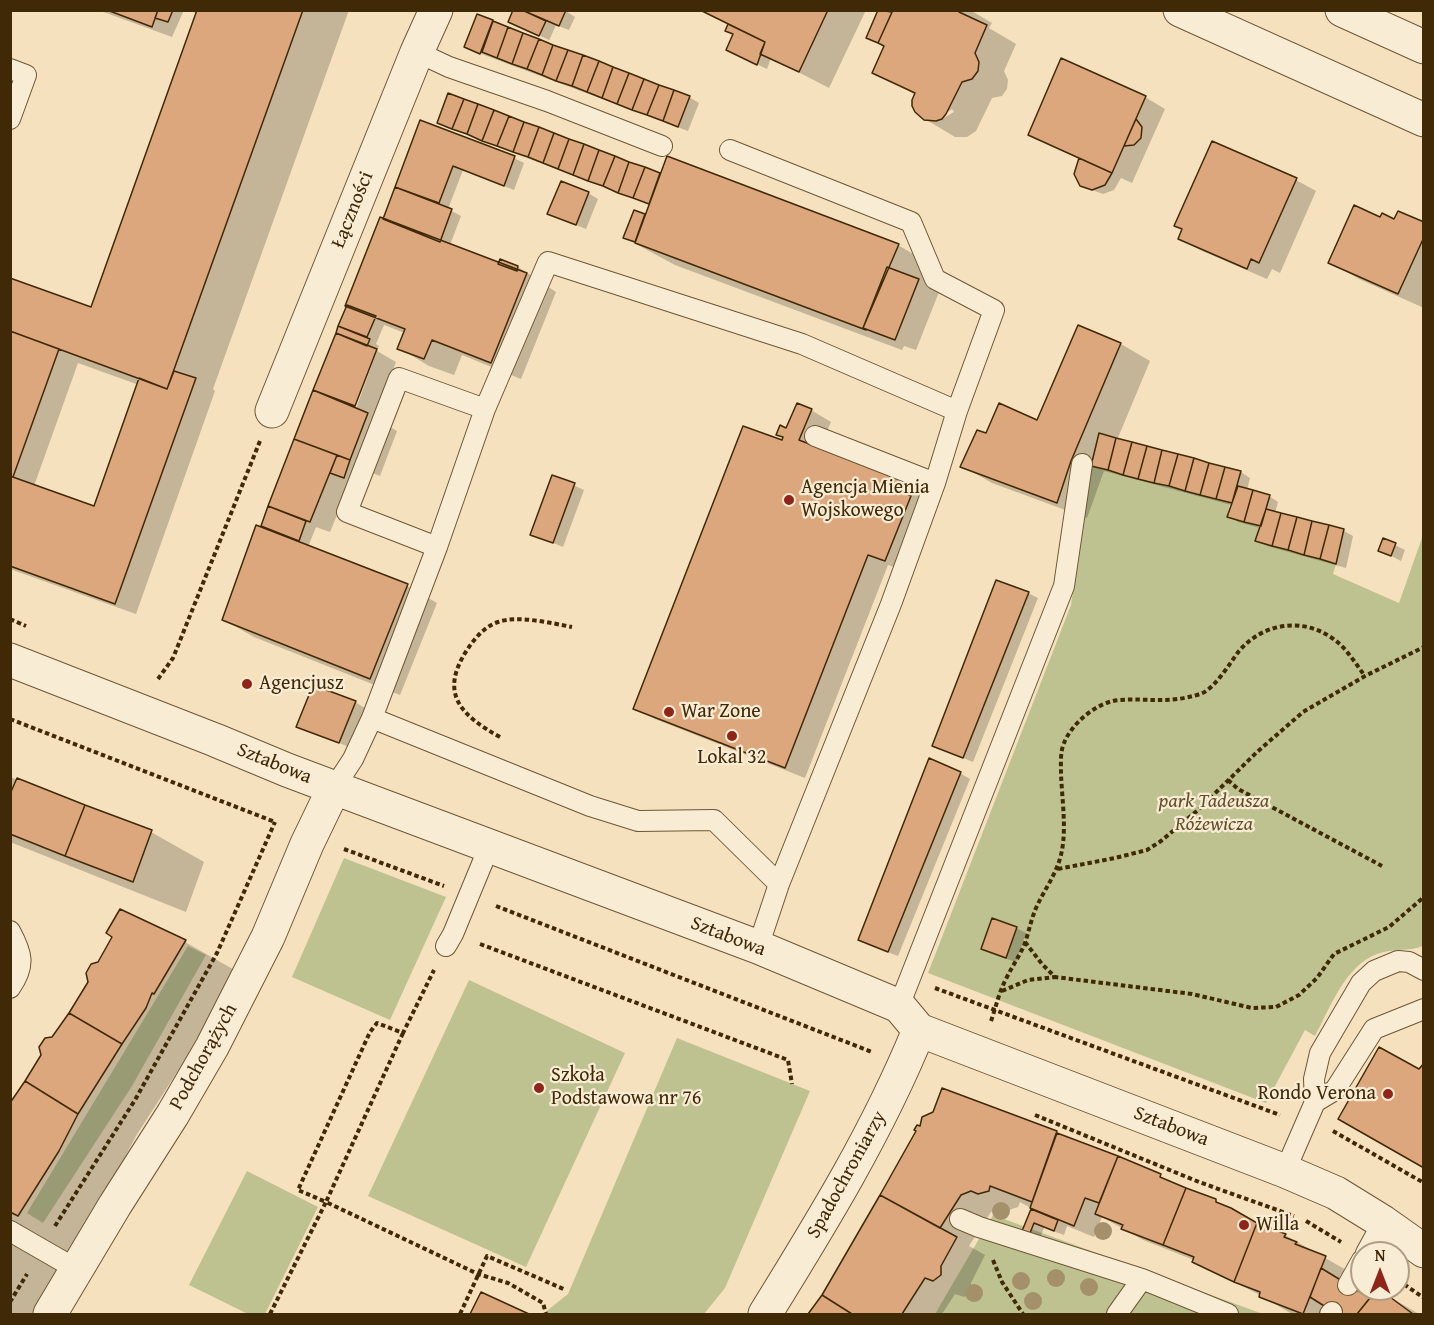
<!DOCTYPE html>
<html>
<head>
<meta charset="utf-8">
<style>
  body { margin:0 }
  #map { position:relative; width:1434px; height:1325px; overflow:hidden; background:#f6e1be; font-family:"Gentium Book Plus",serif }
  canvas { display:block }
  .frame { position:absolute; inset:0; border:12px solid #402906; pointer-events:none }
  .north { position:absolute; left:1350px; top:1241px; width:60px; height:60px; box-sizing:border-box; background:#f9ecd5; border:2px solid #af9e82; border-radius:50%; rotate:0deg; font-size:16px; font-weight:700; line-height:24px; text-align:center; color:#402906 }
  .north::after { content:''; display:block; margin:auto; width:21px; height:27px; background:#8f2418; clip-path:polygon(50% 0,100% 100%,50% 72%,0 100%) }
</style>
</head>
<body>
<div id="map">
<canvas width="1434" height="1325"></canvas>
<div class="frame"></div>
<div class="north">N</div>
</div>
<script>
const g = document.querySelector('canvas').getContext('2d');
g.lineJoin = 'round';
function fillPath(path, color) { g.fillStyle = color; g.fill(path, 'evenodd'); }
function strokePath(path, color, width, dash) { g.strokeStyle = color; g.lineWidth = width; g.lineCap = dash ? 'butt' : 'round'; g.setLineDash(dash || []); g.stroke(path); }
function label(font, color, halo, rows, align = 'center') {
  g.font = font + ' "Gentium Book Plus",serif'; g.lineWidth = 4.5; g.setLineDash([]); g.textBaseline = 'middle'; g.strokeStyle = halo; g.fillStyle = color; for (const [text, x, y, turn = 0] of rows) {
    g.save(); g.translate(x, y); g.rotate((+turn || 0) * Math.PI / 180); g.textAlign = isNaN(turn) ? turn : align; if (halo) g.strokeText(text, 0, 0); g.fillText(text, 0, 0); g.restore();
  }
}
const green = new Path2D(`
  M1091,466L1230,503L1227,517L1259,526L1256,542L1336,564L1333,574L1399,603L1423,535V946C1409,952 1392,948 1377,954C1345,966 1330,1008 1315,1036L1305,1030L1266,1103L928,973L1071,605Z
  M344,858L446,897L390,1020L292,977Z
  M188,946L206,955L132,1086L43,1223L27,1213Z
  M469,980L625,1053L526,1267L368,1196Z
  M677,1038L810,1091L725,1288L704,1314H543L568,1294Z
  M247,1171L318,1207L265,1314H248L189,1285Z
  M993,1215L1263,1314H935Z`);
const shadow = new Path2D(`
  M98,10H184L172,37Z
  M188,10H349L213,389L215,391L136,614L10,569V280L92,309L198,14ZM78,363L139,385L95,508L34,486Z
  M514,10H564L575,17L569,30L556,25L548,43L689,97L699,103L688,131L476,52L478,16L548,43L549,40L510,22Z
  M704,10H866L829,88L771,58L767,69L737,55L734,35L727,31L730,25Z
  M880,10L893,14L894,10H970L992,23L989,28L1016,44L1004,71L1008,80L1007,89L1002,96L992,98L976,131L967,137H955L925,119L916,95L874,72L885,46L868,37ZM952,109L954,112L942,119V116Z
  M1062,60L1145,97L1165,109L1132,183L1121,178L1114,190L1103,194L1092,190L1081,184L1080,159L1030,134Z
  M449,95L661,175L898,245L937,268L929,286L939,292L916,350L904,346L902,350L675,265L634,243L625,237L645,215L647,216L651,205L448,128L438,123Z
  M421,122L514,158L524,163L514,190L463,170L448,209L461,216L450,245L507,267L501,261L518,267L556,292L521,379L462,355L454,375L429,366L399,348L405,333L384,325L376,344L379,346L377,351H374L351,413L354,414L377,351L396,362L375,418L397,431L380,476L359,468L351,481L330,532L316,527L308,547L407,586L437,603L400,695L254,637L224,620L272,531L263,525L269,507L348,306L390,223L385,218Z
  M1296,180L1316,191L1280,273L1272,269L1267,279L1200,250L1180,239L1184,229Z
  M588,193L598,199L586,229L559,218Z
  M1380,218L1424,224V308L1359,279L1330,262Z
  M1078,327L1121,344L1150,361L1117,440L1241,472L1250,478L1247,490L1269,496L1278,502L1275,513L1344,531L1353,536L1346,568L1267,546L1257,541L1260,528L1238,522L1229,516L1231,505L1104,471L1087,518L992,483L962,466L986,435L1038,422Z
  M811,410L831,422L819,450L914,487L934,498L905,571L888,565L805,778L655,719L635,708L783,442L784,438L778,434L787,430Z
  M553,476L584,490L563,547L532,534Z
  M1395,545L1405,550L1401,561L1380,550Z
  M1028,593L1038,598L973,762L944,750Z
  M355,702L365,708L349,747L298,726Z
  M960,773L970,779L898,956L869,945L860,939Z
  M10,777L151,832L204,862L186,912L10,842Z
  M1016,928L1026,933L1016,962L992,954L983,949Z
  M185,942L238,972L207,1023L206,1022L199,1038L136,1136L112,1182L80,1231L32,1314H10V1106L53,1038Z
  M1025,1122L1057,1133L1147,1170L1178,1186L1216,1201L1258,1225L1285,1235L1362,1279L1359,1292L1371,1299L1378,1290L1419,1314H1292L1256,1293L1214,1272L1194,1260L1143,1240L1102,1217L1094,1237L1067,1226L1064,1235L1044,1228L1040,1238L1033,1235L1024,1230L1033,1209L1020,1202L1018,1207L1009,1210L1002,1207L991,1212L969,1246L985,1255L971,1283V1292L964,1297L955,1294L942,1314H810L823,1296L918,1130Z
  M481,1294L526,1314H471Z`);
const building = new Path2D(`
  M107,10H158L152,27Z
  M158,10H173L168,22L155,18Z
  M197,10H303L167,389L10,331V278L91,307Z
  M513,10H522L546,21L539,36L508,22Z
  M522,10H566L559,26Z
  M828,10L799,72L760,54L765,42L702,11Z
  M878,10L892,12L878,43L866,38Z
  M893,10H960L959,12L987,25L975,53L979,62L978,71L972,79L962,82L946,114L942,119L936,121L924,120L915,112L912,106V100L915,93L872,73L884,46L878,43Z
  M477,14L493,20L480,54L464,47Z
  M493,21L508,27L497,58L482,52Z
  M728,24L765,42L757,65L726,50L733,34L725,31Z
  M508,27L523,33L512,64L497,58Z
  M523,33L539,39L527,69L512,64Z
  M539,39L553,45L542,75L527,69Z
  M553,45L568,50L556,81L542,75Z
  M568,50L583,55L572,86L556,81Z
  M583,55L599,61L587,92L572,86Z
  M1061,58L1146,96L1112,173L1028,135Z
  M599,61L613,67L602,98L587,92Z
  M613,67L629,73L617,104L602,98Z
  M629,73L644,79L632,110L617,104Z
  M644,79L659,85L647,115L632,110Z
  M659,85L674,90L663,121L647,115Z
  M674,90L690,96L678,127L663,121Z
  M448,93L464,99L452,129L437,123Z
  M464,99L478,104L467,134L452,129Z
  M478,104L494,110L482,141L467,134Z
  M494,110L509,116L497,146L482,141Z
  M509,116L524,122L513,152L497,146Z
  M1136,119L1142,127L1141,138L1134,145L1124,146Z
  M420,120L515,156L504,186L453,166L439,203L395,187Z
  M524,122L539,127L528,157L513,152Z
  M539,127L554,133L543,163L528,157Z
  M554,133L569,139L558,169L543,163Z
  M569,139L584,144L573,175L558,169Z
  M1212,141L1297,178L1259,263L1251,259L1247,269L1178,239L1182,229L1174,226Z
  M584,144L599,150L588,181L573,175Z
  M599,150L615,156L603,186L588,181Z
  M615,156L629,162L618,193L603,186Z
  M667,156L899,244L863,328L866,330L635,243Z
  M1079,158L1112,173L1105,185L1092,190L1080,186L1074,174Z
  M629,162L645,167L633,198L618,193Z
  M645,167L660,173L649,204L633,198Z
  M561,181L589,192L576,225L547,214Z
  M395,187L452,209L440,242L383,219Z
  M1354,205L1380,217L1382,213L1394,219L1398,211L1424,222V237L1398,294L1328,263Z
  M634,210L645,214L635,242L623,238Z
  M380,217L527,273L491,363L432,340L424,359L397,349L405,329L345,306Z
  M500,259L518,266L517,271L498,264Z
  M887,267L919,279L895,340L863,328Z
  M347,305L376,316L367,337L338,326Z
  M1078,325L1121,343L1071,461L1057,503L960,467L977,430L986,433L999,403L1037,420Z
  M338,326L370,339L367,346L336,333Z
  M10,331L59,349L13,477L10,476Z
  M336,333L377,349L355,406L313,390Z
  M174,371L196,378L115,604L10,566V476L94,506L139,378L167,389Z
  M313,390L368,413L350,460L294,439Z
  M797,403L812,409L799,440L914,485L913,490L909,488L907,494L911,496L885,561L868,555L785,768L633,709L743,426L782,440L783,437L776,435L780,425L786,428Z
  M1099,433L1116,438L1108,470L1091,466Z
  M1116,438L1132,442L1123,475L1108,470Z
  M294,439L337,455L310,522L268,506Z
  M1132,442L1147,446L1138,479L1123,475Z
  M1147,446L1162,450L1154,483L1138,479Z
  M1162,450L1178,454L1169,486L1154,483Z
  M1178,454L1194,458L1185,491L1169,486Z
  M337,455L350,460L344,478L330,473Z
  M1194,458L1209,463L1200,495L1185,491Z
  M1209,463L1225,467L1216,499L1200,495Z
  M1225,467L1241,471L1232,503L1216,499Z
  M552,475L575,483L553,543L530,535Z
  M1238,486L1253,490L1244,522L1227,517Z
  M1253,490L1270,495L1261,526L1244,522Z
  M268,506L306,521L299,541L261,526Z
  M1266,509L1281,513L1272,546L1255,541Z
  M1281,513L1297,517L1288,550L1272,546Z
  M1297,517L1312,521L1304,555L1288,550Z
  M1312,521L1329,525L1320,559L1304,555Z
  M256,525L408,584L370,679L222,620Z
  M1329,525L1344,529L1336,564L1320,559Z
  M1383,538L1396,543L1391,556L1378,551Z
  M996,580L1029,592L963,758L932,746Z
  M313,685L356,701L339,743L296,727Z
  M929,758L961,772L888,952L858,940Z
  M17,778L85,805L65,856L10,834V794Z
  M85,805L152,830L133,882L65,856Z
  M120,909L186,940L154,994L152,993L146,1008L122,1044L69,1013L88,982L86,973L91,964L98,962L112,937L106,933Z
  M992,918L1017,927L1006,958L981,949Z
  M69,1013L122,1044L78,1114L25,1081L41,1055L39,1047L45,1038L52,1037Z
  M1379,1047L1419,1069L1424,1063V1168L1338,1119Z
  M25,1081L78,1114L59,1151L18,1216L10,1212V1103Z
  M942,1088L1057,1131L1032,1202L990,1186L989,1191L978,1194L971,1191L961,1195L940,1228L880,1195L916,1131L914,1130L917,1125L920,1126L922,1117L933,1112Z
  M1057,1133L1118,1156L1099,1203L1085,1198L1074,1226L1030,1208Z
  M1118,1156L1161,1174L1160,1177L1186,1188L1163,1245L1121,1229L1123,1225L1095,1214Z
  M1186,1188L1216,1199V1202L1231,1208L1257,1223L1234,1282L1192,1262L1194,1257L1163,1245Z
  M880,1195L957,1237L941,1266V1275L933,1281L925,1278L902,1314H852L822,1295Z
  M1031,1209L1058,1220L1054,1231L1034,1223L1030,1233L1022,1231Z
  M1257,1223L1286,1234L1284,1237L1297,1242L1295,1244L1326,1256L1303,1314L1259,1297L1260,1292L1234,1282Z
  M1321,1268L1370,1298L1357,1314H1337L1310,1297Z
  M1377,1289H1379L1413,1314H1357Z
  M481,1292L529,1314H470Z
  M822,1295L833,1302L852,1314H808Z`);
const path = new Path2D(`
  M10,619L26,626
  M158,679L173,658L260,441
  M10,719L275,822
  M500,737C460,715 439,693 467,650C475,638 484,627 498,622C517,615 551,623 572,627
  M1228,780L1238,789L1382,866
  M344,849L444,886
  M1058,869L1115,858L1147,850L1161,841L1198,810L1257,752L1303,712L1365,676L1424,647
  M496,906L872,1052
  M1025,942L1042,964L1055,977L1192,994L1252,1008L1276,1007L1299,995L1317,978L1334,954L1389,927L1424,897
  M480,944L788,1060L792,1084
  M935,988L1280,1115
  M1002,991L1028,980L1055,977
  M991,1021C996,1007 999,992 1006,979C1012,966 1020,956 1025,943C1029,931 1031,920 1036,908C1044,890 1056,875 1061,855C1067,830 1062,800 1061,774C1061,764 1060,752 1064,743C1072,723 1097,702 1119,700C1149,698 1169,704 1200,694C1214,690 1230,663 1239,651C1263,623 1302,617 1332,638C1346,647 1355,663 1365,676
  M403,1033L326,1202L478,1274L508,1283L543,1303L546,1314
  M1035,1115L1199,1182L1294,1216
  M1333,1131L1424,1183
  M1306,1221L1341,1242
  M55,1226L135,1100L217,953L275,822
  M993,1260L1002,1282L1023,1314
  M1398,1280L1424,1298
  M10,1302L27,1274
  M270,1314L326,1202L298,1190L370,1032L377,1023L403,1033L434,970
  M460,1314L487,1256L566,1290`);
const service = new Path2D(`
  M417,52L449,67L547,101L662,146
  M10,69L26,75L10,119
  M730,150L911,222L935,279L994,310L957,411L935,483L891,604L779,884L758,947
  M815,436L935,483
  M437,547L347,512L399,378L485,409
  M372,718L590,806L638,821L714,820L779,884
  M334,788L353,759L372,718L437,547L485,409L548,262L802,344L957,411
  M10,931C22,953 26,965 10,988
  M446,946L453,934L489,847
  M899,1006L1064,586L1082,464
  M1315,1102L1314,1079L1320,1053L1361,983L1374,971L1398,961L1409,962L1424,970
  M1285,1171L1315,1102L1335,1090L1374,1029L1424,1009
  M960,1219L979,1227L1142,1279
  M10,1231L76,1269
  M1366,1253L1383,1222
  M1348,1285L1362,1260
  M1117,1314L1142,1279L1228,1314
  M1330,1314L1332,1312`);
const minor = new Path2D(`
  M1180,10L1424,120
  M272,411L417,52L436,10
  M10,660L215,740L287,770L758,947L899,1006L919,1030L1285,1171L1336,1193L1383,1222L1424,1251
  M50,1314L115,1205L173,1114L212,1047L268,937L307,844L334,788
  M765,1314C822,1222 878,1131 919,1030`);
const tertiary = new Path2D(`
  M1342,10L1424,47`);
const trees = [
  [1001,1211],
  [1103,1231],
  [1056,1278],
  [1021,1281],
  [1089,1287],
  [974,1293],
  [1033,1301]
];
const markers = [
  [789,500,6,"#8f2418"],
  [247,684,6,"#8f2418"],
  [669,712,6,"#8f2418"],
  [732,736,6,"#8f2418"],
  [539,1088,6,"#8f2418"],
  [1388,1094,6,"#8f2418"],
  [1244,1225,6,"#8f2418"]
];
const streetNames = [
  ["Łączności",353,210,-68],
  ["Sztabowa",274,764,22],
  ["Sztabowa",728,937,21],
  ["Podchorążych",204,1057,-61],
  ["Sztabowa",1171,1127,21],
  ["Spadochroniarzy",847,1175,-61]
];
const poiNames = [
  ["Agencja Mienia",801,488],
  ["Wojskowego",801,511],
  ["Agencjusz",259,684],
  ["War Zone",681,712],
  ["Lokal 32",732,758,"center"],
  ["Szkoła",551,1076],
  ["Podstawowa nr 76",551,1099],
  ["Rondo Verona",1376,1094,"right"],
  ["Willa",1256,1225]
];
const parkNames = [
  ["park Tadeusza",1214,802],
  ["Różewicza",1214,825]
];
fillPath(green, '#bec290');
fillPath(shadow, '#0003');
fillPath(building, '#dda77d');
strokePath(building, '#402906', 1.5);
strokePath(service, '#6e5734', 22);
strokePath(minor, '#6e5734', 35);
strokePath(tertiary, '#6e5734', 35);
strokePath(path, '#402906', 4, [4.5, 3]);
strokePath(service, '#f9ecd5', 20);
strokePath(minor, '#f9ecd5', 33);
strokePath(tertiary, '#f9ecd5', 33);
g.fillStyle = '#a4916c';
for (const [x, y] of trees) { g.beginPath(); g.arc(x, y, 9, 0, 2 * Math.PI); g.fill(); }
for (const [x, y, r, color] of markers) { const dot = new Path2D(); dot.arc(x, y, r, 0, 2 * Math.PI); g.fillStyle = color; g.fill(dot); strokePath(dot, '#f9ecd5', 2); }
label('20px', '#402906', '#f9ecd5', streetNames);
label('20px', '#402906', '#f9ecd5', poiNames, 'left');
label('italic 20px', '#604f28', '#f9ecd5', parkNames);
</script>
</body>
</html>
